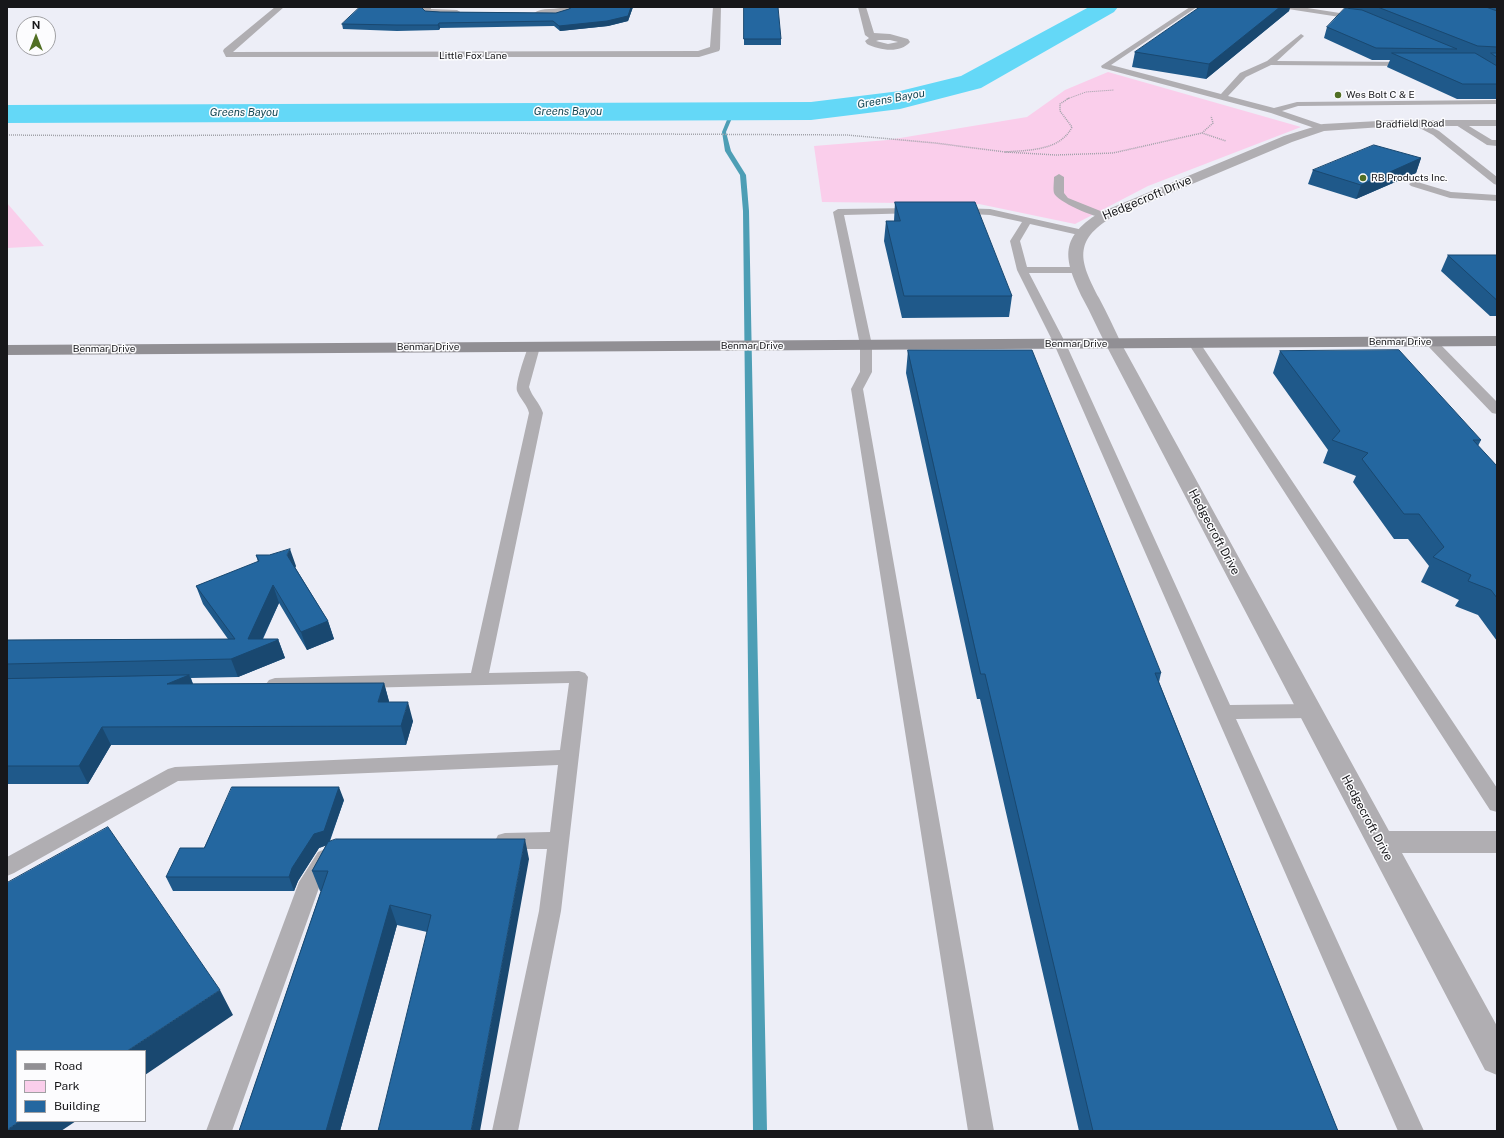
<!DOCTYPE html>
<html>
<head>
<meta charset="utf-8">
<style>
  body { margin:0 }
  #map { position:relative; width:1504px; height:1138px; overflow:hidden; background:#edeef7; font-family:"Public Sans",sans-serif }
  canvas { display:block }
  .frame { position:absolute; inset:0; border:8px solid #17171a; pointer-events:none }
  .legend { position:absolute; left:16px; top:1050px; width:130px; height:72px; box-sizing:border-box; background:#fcfcfe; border:1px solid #a0a0a3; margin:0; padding:5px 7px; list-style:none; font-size:12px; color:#17171a }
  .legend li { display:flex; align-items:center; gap:8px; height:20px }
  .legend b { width:20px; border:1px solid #a0a0a3 }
  .north { position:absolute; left:16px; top:16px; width:40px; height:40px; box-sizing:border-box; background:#fcfcfe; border:1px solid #a0a0a3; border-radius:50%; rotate:0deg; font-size:11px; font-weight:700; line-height:16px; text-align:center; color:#17171a }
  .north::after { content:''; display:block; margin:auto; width:14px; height:18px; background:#516f24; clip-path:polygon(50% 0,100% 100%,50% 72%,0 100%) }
</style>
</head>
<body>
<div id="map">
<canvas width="1504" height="1138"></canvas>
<div class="frame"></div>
<ul class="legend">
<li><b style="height:5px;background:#918f94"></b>Road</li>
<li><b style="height:11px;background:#faceeb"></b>Park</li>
<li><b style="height:11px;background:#2467a0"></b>Building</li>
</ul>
<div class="north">N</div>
</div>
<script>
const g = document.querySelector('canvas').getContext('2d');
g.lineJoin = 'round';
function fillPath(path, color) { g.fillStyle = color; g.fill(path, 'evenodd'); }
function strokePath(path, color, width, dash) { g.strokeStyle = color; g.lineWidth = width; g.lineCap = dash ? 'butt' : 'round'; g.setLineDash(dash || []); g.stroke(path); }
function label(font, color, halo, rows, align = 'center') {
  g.font = font + ' "Public Sans",sans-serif'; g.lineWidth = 3; g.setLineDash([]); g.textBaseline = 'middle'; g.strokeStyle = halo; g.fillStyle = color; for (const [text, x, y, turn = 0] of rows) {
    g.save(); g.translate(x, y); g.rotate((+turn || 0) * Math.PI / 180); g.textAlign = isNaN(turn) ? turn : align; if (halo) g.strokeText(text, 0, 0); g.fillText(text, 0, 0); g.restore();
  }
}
const green = new Path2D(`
  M1108,72L1301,127L1148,186L1075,224L979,204L822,202L814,146L888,140L1027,117L1065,90Z
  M7,203L44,246L7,248Z`);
const stream = new Path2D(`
  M731,110L735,111L726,132L731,151L746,175L749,211L767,1131H753L743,211L740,175L725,151L722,132Z`);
const river = new Path2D(`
  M1089,7H1118L1114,12L981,88L900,109L811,120L7,123V105L811,102L900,91L961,76Z`);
const pathFar1 = new Path2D(`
  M1067,99L1086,92L1114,90`);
const path = new Path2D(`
  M1069,98L1060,104V111L1072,127C1060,151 1029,150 1005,152L1056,155L1113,153L1202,133L1226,141
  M1202,133L1213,123L1211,116
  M7,135L132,136L452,133L847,135L935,143L1005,152`);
const lane = new Path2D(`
  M1190,7H1197L1111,65L1221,94L1240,73L1267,61L1301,34L1304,36L1303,37L1277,61L1409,62L1413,64L1409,66L1271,65L1246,77L1228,96L1274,108L1297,102L1497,100V104L1298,106L1282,111L1326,126L1327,128L1323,131L1271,113L1102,68L1101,66Z
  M1285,7H1301L1359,16L1362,18L1359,20L1288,9Z
  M1417,120L1439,131L1497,177V185L1494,184L1433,135L1414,125L1413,123Z
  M1459,120L1492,140H1497V146L1487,145L1456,125L1455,123Z
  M1059,174L1064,177V193L1068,198L1108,214L1109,216L1108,218C1099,220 1057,202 1054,193C1053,189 1054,182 1054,177Z
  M1414,181L1451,192L1497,195V201L1450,198L1411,186L1409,184Z
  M915,208L919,209L920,211L919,213L844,215L872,345V372L863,389L994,1131H968L851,389L860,372V345L833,212L838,209Z
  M957,208L990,209L1083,230L1088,233L1083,236L1030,224L1020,241L1027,267H1078L1083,270L1078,273H1029L1066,344L1230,705L1310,704L1317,706L1319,711L1317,716L1310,718L1236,719L1424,1131H1398L1054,344L1017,270L1010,241L1022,222L990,215L953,213L952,211L953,209Z
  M1431,338L1435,339L1497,402V414L1492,413L1427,345L1425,342L1427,339Z
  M1194,339L1198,340L1200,343L1497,788V812L1490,810L1188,343L1190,340Z
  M534,343L538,344L540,347L529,387C532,397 540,403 543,413L489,673L579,671L585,673L588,677L561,911L518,1131H492L539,911L547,849H505L498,847L495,841L498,835L505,833L550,832L558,765L178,781L14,873L7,876V857L168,769L175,767L560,750L569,683L275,690L269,688L266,684L269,680L275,678L471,673L529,413C527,404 520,399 517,391C515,383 525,356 528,347L530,344Z
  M325,849L332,852L335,858L320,885L232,1131H206L299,882L318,852Z`);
const street = new Path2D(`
  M275,7H284L233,52L698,51L710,47L713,7H721L720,49L719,51L699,57H226L223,51L224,49Z
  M422,7H431V9L457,10L462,13C458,17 431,16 425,14C423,12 422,11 421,9Z
  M566,7H577C571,14 542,20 534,13C541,7 557,10 566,7Z
  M858,7H866L874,33L890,34L908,39L910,42C900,54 879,50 867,44L865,41L869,38L865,35ZM879,40H890L898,42L888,44L876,41Z
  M1397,120H1497V126H1397L1324,131L1292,142L1109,219C1071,243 1082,265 1099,298C1107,313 1114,328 1121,343L1389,831H1497V853H1402L1497,1026V1075L1485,1070L1105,343C1097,328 1091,313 1083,299C1065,261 1057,239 1099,213L1284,136L1323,124Z`);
const secondary = new Path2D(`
  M1497,336V346L7,355V345Z`);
const wall = new Path2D(`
  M432,7H561L556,8H432Z
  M572,7H633L628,21L608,26L560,31L554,26L440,28L439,30L397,31L343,29L342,24L425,11L440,12L556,13L569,9Z
  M744,7L781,39V45H744Z
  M1200,7H1290L1289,11L1206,79L1132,67L1135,52Z
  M1349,7H1497V99H1457L1387,67L1390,60H1372L1324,38L1327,27L1349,8Z
  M1421,158L1416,173L1356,199L1308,184L1313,170Z
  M895,202L1012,296L1009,317L902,318L884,241L886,221H894Z
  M1448,255H1497V316H1490L1441,271Z
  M908,350L1161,673L1159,682L1338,1131H1079L980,699H977L906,373Z
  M1280,351L1481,440L1478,446L1497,466V641L1478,615L1455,606L1459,600L1421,582L1429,566L1408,539H1394L1353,482L1356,476L1323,463L1328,450L1273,373Z
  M256,555L296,566L295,567L328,621L334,639L307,650L279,603L263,639H278L285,658L238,677L191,678L193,684L384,683L389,702L413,721L406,745H111L88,784H7V640L228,639L203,604L196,586L258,562Z
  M344,800L330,841L529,859L427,932L397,925L340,1131H239L321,891H320L312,871L326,845L319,848L298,881L294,891H173L166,877L204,848Z`);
const shadedWall = new Path2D(`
  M631,7H633L628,21L608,26L560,31L559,26Z
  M1280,7H1290L1289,11L1206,79L1209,64Z
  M439,23L440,28L439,30L438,25Z
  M1421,158L1416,173L1356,199L1361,185Z
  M290,549L296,566L293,572L287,555Z
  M273,585L279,603L258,648L278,639L285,658L238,677L231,659Z
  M328,621L334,639L307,650L301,632Z
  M189,675L197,693L167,684Z
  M384,683L389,701L383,721L378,702Z
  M408,702L413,721L406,745L401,726Z
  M102,727L111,745L88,784L79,766Z
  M339,787L344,800L328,845L319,848L298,881L294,891L289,877L292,868L314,834Z
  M525,839L529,859L480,1131H471Z
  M390,905L397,925L340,1131H326Z
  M220,990L233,1015L145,1075V1051H127Z
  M20,1121H76L61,1131H7V1130Z`);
const building = new Path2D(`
  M360,7H421L425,11L440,12L556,13L569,9L572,7H631L628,16L607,21L559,26L553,21L439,23L438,25H396L342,24Z
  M744,7H778L781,39H744Z
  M1200,7H1280L1209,64L1135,52Z
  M1378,7H1486L1497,11V47L1478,46Z
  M1345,8L1362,10L1457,49L1376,48L1327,27Z
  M1392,53H1475L1497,66V84H1463Z
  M1491,53H1497V57Z
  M1374,145L1421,158L1361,185L1313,170Z
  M895,202H975L1012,296H904L886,221H900Z
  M1448,255H1497V300Z
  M908,350H1032L1161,673H1155L1338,1131H1093L985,674H981Z
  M1399,350L1481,440H1473L1497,466V598L1491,590L1468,581L1471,575L1433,557L1444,547L1419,514H1404L1362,459L1368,453L1332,440L1340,431L1280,351Z
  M290,549L287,555L328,621L301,632L273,585L248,639H278V640L231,659L7,664V640L235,639L196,586L259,561L256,555H269Z
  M189,675L167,684L384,683L378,702H408L401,726L102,727L79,766H7V679Z
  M232,787H339L324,831L314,834L292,868L289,877H166L180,848H204Z
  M108,827L220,990L127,1051H17V1121H20L7,1130V883Z
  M336,839H525L471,1131H378L431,915L390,905L326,1131H239L328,871H312L328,842Z`);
const markers = [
  [1338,95,4,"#516f24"],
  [1363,178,4,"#516f24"]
];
const farStreetnames = [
  ["Little Fox Lane",473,56],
  ["Bradfield Road",1410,124,-1],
  ["Benmar Drive",1400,342],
  ["Benmar Drive",1076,344],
  ["Benmar Drive",752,346],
  ["Benmar Drive",428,347],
  ["Benmar Drive",104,349]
];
const farPoinames = [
  ["Wes Bolt C & E",1346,95],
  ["RB Products Inc.",1371,178]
];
const farWaternames = [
  ["Greens Bayou",891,99,-10],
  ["Greens Bayou",568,112],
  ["Greens Bayou",244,113]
];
const streetNames = [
  ["Hedgecroft Drive",1147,198,-23],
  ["Hedgecroft Drive",1214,532,62],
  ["Hedgecroft Drive",1367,818,62]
];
fillPath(green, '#faceeb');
fillPath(stream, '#4d9eb5');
fillPath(river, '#64d8f7');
strokePath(pathFar1, '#a1a2a9', 1, [1, 1]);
strokePath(path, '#a1a2a9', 1.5, [1, 1]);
fillPath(lane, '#b0aeb2');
fillPath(street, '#b0aeb2');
fillPath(secondary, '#918f94');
fillPath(wall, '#1f598a');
fillPath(shadedWall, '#194870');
fillPath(building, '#2467a0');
strokePath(building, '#194870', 1);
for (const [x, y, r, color] of markers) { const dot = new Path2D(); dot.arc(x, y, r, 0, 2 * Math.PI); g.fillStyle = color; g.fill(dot); strokePath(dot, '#fcfcfe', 1.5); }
label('10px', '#17171a', '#fcfcfe', farStreetnames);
label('10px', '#17171a', '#fcfcfe', farPoinames, 'left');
label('italic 11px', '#124653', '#fcfcfe', farWaternames);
label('12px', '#17171a', '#fcfcfe', streetNames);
</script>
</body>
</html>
